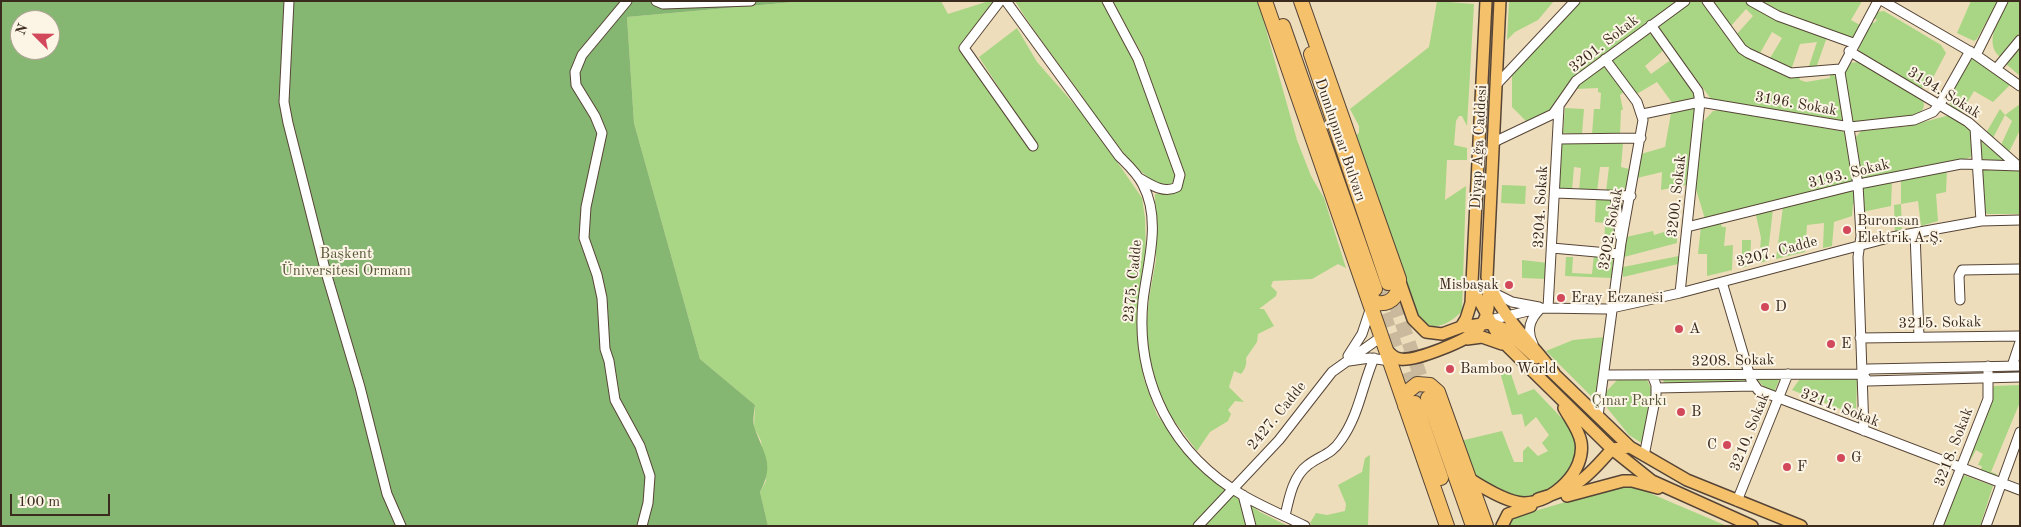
<!DOCTYPE html>
<html>
<head>
<meta charset="utf-8">
<style>
  body { margin:0 }
  #map { position:relative; width:2021px; height:527px; overflow:hidden; background:#edb; font-family:"Old Standard TT",serif }
  canvas { display:block }
  .frame { position:absolute; inset:0; border:2px solid #3b2a1e; pointer-events:none }
  .north { position:absolute; left:10px; top:10px; width:50px; height:50px; box-sizing:border-box; background:#fcf5e5; border:1px solid #afa495; border-radius:50%; rotate:293deg; font-size:14px; font-weight:700; line-height:20px; text-align:center; color:#3b2a1e }
  .north::after { content:''; display:block; margin:auto; width:18px; height:22px; background:#d1495b; clip-path:polygon(50% 0,100% 100%,50% 72%,0 100%) }
  .scale { position:absolute; left:10px; top:494px; width:100px; height:22px; box-sizing:border-box; border:2px solid #3b2a1e; border-top:0; padding-left:6px; font-size:15px; line-height:18px; white-space:nowrap; color:#3b2a1e; -webkit-text-stroke:4px #fcf5e5; paint-order:stroke }
</style>
</head>
<body>
<div id="map">
<canvas width="2021" height="527"></canvas>
<div class="frame"></div>
<div class="north">N</div>
<div class="scale">100 m</div>
</div>
<script>
const g = document.querySelector('canvas').getContext('2d');
g.lineJoin = 'round';
function fillPath(path, color) { g.fillStyle = color; g.fill(path, 'evenodd'); }
function strokePath(path, color, width, dash) { g.strokeStyle = color; g.lineWidth = width; g.lineCap = dash ? 'butt' : 'round'; g.setLineDash(dash || []); g.stroke(path); }
function label(font, color, halo, rows, align = 'center') {
  g.font = font + ' "Old Standard TT",serif'; g.lineWidth = 4; g.setLineDash([]); g.textBaseline = 'middle'; g.strokeStyle = halo; g.fillStyle = color; for (const [text, x, y, turn = 0] of rows) {
    g.save(); g.translate(x, y); g.rotate((+turn || 0) * Math.PI / 180); g.textAlign = isNaN(turn) ? turn : align; if (halo) g.strokeText(text, 0, 0); g.fillText(text, 0, 0); g.restore();
  }
}
const green = new Path2D(`
  M805,1H941L948,14L989,1H996V5L964,40L962,45L1027,131L979,57L1017,28L1037,62L1089,121L1142,198L1145,218L1146,261L1137,329L1144,379L1157,415L1200,468L1260,512L1288,526H768L760,492L766,481L761,441L754,427L755,405L700,359L634,123L627,17Z
  M1015,1H1102L1135,59L1175,175L1172,184C1145,196 1091,108 1077,89C1056,60 1034,32 1015,1Z
  M1111,1H1258L1297,140L1311,176L1324,198L1346,268L1338,264L1312,279L1273,281L1271,286L1277,292L1276,296L1259,309H1264L1274,326L1258,334L1257,342L1246,358C1247,365 1245,369 1241,374L1234,371L1229,387L1244,402L1235,401L1228,410L1231,414L1228,421L1210,432L1197,451L1166,410L1151,374L1146,330L1149,298L1156,260L1155,194L1174,193L1182,187L1183,177L1142,54Z
  M1437,1L1474,4L1467,126L1462,116H1459L1456,121L1454,145L1467,148V160H1447L1445,200L1466,186L1462,311C1450,324 1431,334 1419,317L1355,136L1359,133V126L1350,109L1429,47Z
  M1509,1H1554L1538,20L1515,32L1507,40Z
  M1579,1H1679L1590,64L1567,86L1551,109L1527,122L1512,107V75L1551,29Z
  M1691,1H1704C1732,34 1753,71 1799,77L1800,80L1806,82L1830,78V73L1837,77L1846,121L1711,99L1659,29V26Z
  M1711,1H1748L1827,37L1816,68L1808,69L1817,42L1800,44L1791,70L1769,60L1782,38L1772,32L1759,55L1747,48L1736,35L1753,16L1746,9L1730,27Z
  M1754,1H1862L1851,20L1860,25L1851,41L1786,18Z
  M1971,1H1998L1977,39L1974,41L1957,33Z
  M2009,1H2020V34L2000,57C1983,43 1999,17 2009,1Z
  M1884,11L1941,45L1946,53L1928,87L1917,88L1859,51V44L1870,22L1874,23L1877,20L1873,17L1877,12Z
  M1647,33L1652,35L1665,49L1645,66L1651,74L1672,59L1695,93L1696,98L1694,100L1673,104L1657,82L1635,95L1611,59Z
  M2020,48V76L2005,63Z
  M1970,57H1977L2010,85L1993,102L1974,91L1961,113L1951,106L1948,97Z
  M1860,62L1923,97C1923,101 1925,105 1923,109C1917,119 1865,123 1853,122L1844,73L1848,63Z
  M1602,65H1606L1626,90L1620,95L1623,110H1621L1620,135L1592,134L1594,109H1600L1601,93L1598,92V88L1575,89L1583,79Z
  M2020,104V130L2009,152L2001,145L2012,121L2005,115L1993,138L1986,133L2000,109L2005,115Z
  M1695,107L1686,185L1661,190L1662,172L1637,178L1641,154L1665,147L1671,113Z
  M1565,108L1584,109L1582,134L1563,133Z
  M1724,110L1846,132L1854,182L1705,219L1695,186L1702,123L1713,111Z
  M1946,116L1958,118L1972,130L1971,157L1954,163L1861,178L1855,138L1861,131L1909,126Z
  M1979,136L1984,140L1983,143L2006,161L1980,159Z
  M1563,143H1623L1621,167L1629,169L1627,185L1623,191L1606,192L1609,167H1600L1597,192L1579,191L1581,168L1574,167L1572,190L1558,189L1559,148Z
  M1982,168L2020,169V214H1987L1984,211Z
  M1947,169L1946,192L1936,194L1938,221L1921,226L1918,201L1901,204L1902,230L1895,231L1894,205L1901,204V178Z
  M1892,180L1891,206L1862,212V187Z
  M1502,185L1526,186L1525,204L1501,203Z
  M1851,191L1855,193L1857,204H1853L1852,216L1834,222L1832,246L1823,248L1824,223L1807,225L1805,252L1776,259L1783,207Z
  M1596,197L1611,198L1614,206L1613,249L1604,250L1605,223L1595,222Z
  M1773,209L1767,261L1759,263L1761,238L1756,215Z
  M1721,223L1722,227H1726L1724,246L1733,245L1732,270L1707,276V254H1698L1701,226Z
  M1677,228V243L1624,257L1626,237L1653,231L1654,235Z
  M1742,240H1751L1750,265L1742,268Z
  M1594,254L1613,257L1612,278L1565,276L1566,257H1573L1572,273L1592,274Z
  M1679,256L1678,264L1623,277V267Z
  M1522,260L1548,263L1547,279L1522,278Z
  M1605,337L1596,395L1591,396L1546,351L1573,340Z
  M1510,371L1518,395L1534,389L1575,432L1580,454L1559,486L1526,500L1496,490L1475,478L1460,441L1502,431L1514,462H1523V451L1528,446L1538,456L1548,451L1542,443L1549,435L1536,417L1525,427L1522,414L1512,415L1500,372Z
  M1781,376L1774,392L1764,387L1758,380L1759,377Z
  M1851,376L1857,380L1856,412L1853,414L1792,390L1799,380L1850,379Z
  M1646,378L1653,392L1643,444L1629,435L1604,404L1606,392L1618,379Z
  M1665,378L1746,379V381L1745,384L1665,385L1663,380Z
  M2020,385V402L1991,472L1997,474L1996,478L1980,472L1982,466L1978,465L1983,454L1976,450L1970,461L1966,460L1994,386Z
  M1370,455L1368,526H1312L1310,523L1316,513L1327,515L1345,511L1346,504L1338,485L1362,472L1365,458Z
  M1961,474L1993,486L1980,526H1943Z
  M1623,485L1640,489L1727,526H1506L1508,522L1518,516Z`);
const forest = new Path2D(`
  M1,1H805L627,17L634,123L700,359L755,405C754,413 752,422 755,429C764,455 775,464 760,492L768,526H1ZM20,20H50V50H20Z`);
const highwayTunnel = new Path2D(`
  M1388,283L1427,395
  M1377,294L1414,399`);
const minor = new Path2D(`
  M289,1L284,102L288,123L325,269L360,387L387,494L401,526
  M627,1L582,55L575,72L576,85L595,116L602,133L586,207L584,238L597,275L602,298L605,349L609,361L615,400L640,446L650,476L648,503L642,526
  M656,1L663,4L751,1
  M1000,1L964,48L1033,146
  M1006,1L1119,156C1128,165 1138,174 1143,185C1162,221 1147,265 1143,301C1135,382 1173,455 1244,496C1263,507 1285,516 1305,526
  M1107,1L1138,59L1180,175L1177,187C1164,194 1151,185 1139,178
  M1707,1L1742,49L1748,53L1791,73L1840,69
  M1751,1L1778,16L1853,43
  M1883,1L1976,55L2020,86
  M1651,25L1698,91L1700,102L1680,293
  M1849,51L1968,122L2018,166
  M1976,55L2003,1
  M1996,69L2020,40
  M1497,84L1575,1
  M1643,114L1700,102L1850,127L1914,120L1933,112L1940,104L1970,51
  M1975,128L1981,221
  M1558,139L1641,138
  M1494,142L1553,114L1576,81L1685,1
  M1556,193L1631,196
  M1615,195L1620,236
  M1687,227L1864,183L1961,164L2020,166
  M1915,233L1919,337
  M1552,248L1619,254
  M1722,282L1751,380L1758,390L2020,490
  M1494,293L1512,302L1539,307
  M1960,300L1959,276L1962,270L2020,269
  M1548,308L1559,107
  M1486,321L1541,308L1607,309L1680,293L1892,237L1981,221L2020,220
  M1860,338L2020,336
  M1533,344C1526,330 1530,319 1540,309
  M1348,356L1362,334L1371,307
  M1349,361L1370,358L1390,361
  M2012,366L2020,342
  M1862,374L1868,381L2020,377
  M1604,375L1862,374L1868,369L2020,366
  M1657,388L1754,386
  M1598,416L1621,243L1643,120L1637,102L1605,59
  M1864,431L1858,257L1861,236L1858,185L1840,72L1878,1
  M1644,456L1656,395V385L1652,375
  M1243,495L1251,526
  M1737,501L1788,374
  M1285,516C1289,498 1293,476 1308,465C1321,455 1331,455 1341,440C1359,415 1362,386 1374,358
  M1198,526L1279,440L1332,372L1381,337
  M1938,526L1988,399V366
  M1986,526L2020,432`);
const major = new Path2D(`
  M1500,1L1487,277C1497,313 1532,343 1554,373
  M1399,279L1413,319L1426,332L1442,334L1461,327L1490,323L1505,329L1536,358
  M1472,287L1500,339L1612,449L1652,481L1752,526
  M1461,327L1466,319L1471,303L1486,1
  M1467,339L1482,337L1502,344
  M1385,348C1389,353 1393,358 1400,359C1414,362 1469,340 1478,329C1490,316 1489,302 1488,286
  M1548,368L1630,447
  M1468,478C1482,487 1508,503 1524,503C1553,503 1586,471 1581,442C1579,430 1570,419 1564,408
  M1567,496L1623,481H1632L1658,488
  M1538,499C1577,488 1586,479 1612,449L1630,447L1687,480L1801,526
  M1502,526L1508,514L1531,506`);
const highway = new Path2D(`
  M1265,1L1447,526
  M1301,1L1399,279C1400,293 1393,305 1377,303L1367,295
  M1283,26L1375,289
  M1311,54L1388,283
  M1428,398L1473,526
  M1415,403L1441,478
  M1405,406L1407,392L1417,384L1430,385L1438,392L1486,526`);
const markers = [
  [1847,230,5,"#d1495b"],
  [1509,285,5,"#d1495b"],
  [1561,298,5,"#d1495b"],
  [1765,307,5,"#d1495b"],
  [1679,329,5,"#d1495b"],
  [1831,344,5,"#d1495b"],
  [1450,369,5,"#d1495b"],
  [1681,412,5,"#d1495b"],
  [1727,445,5,"#d1495b"],
  [1841,458,5,"#d1495b"],
  [1787,467,5,"#d1495b"]
];
const streetNames = [
  ["3201. Sokak",1604,44,-38],
  ["3194. Sokak",1944,93,32],
  ["3196. Sokak",1796,104,10],
  ["Dumlupınar Bulvarı",1340,140,71],
  ["Diyap Ağa Caddesi",1479,147,-87],
  ["3193. Sokak",1849,174,-14],
  ["3200. Sokak",1677,196,-84],
  ["3204. Sokak",1541,207,-87],
  ["3202. Sokak",1611,229,-80],
  ["3207. Cadde",1777,252,-15],
  ["2375. Cadde",1133,281,-84],
  ["3215. Sokak",1940,323,-1],
  ["3208. Sokak",1733,361,-1],
  ["3211. Sokak",1840,408,21],
  ["2427. Cadde",1277,416,-51],
  ["3210. Sokak",1750,432,-68],
  ["3218. Sokak",1954,447,-69]
];
const poiNames = [
  ["Buronsan",1857,221],
  ["Elektrik A.Ş.",1857,238],
  ["Misbaşak",1499,285,"right"],
  ["Eray Eczanesi",1571,298],
  ["D",1775,307],
  ["A",1689,329],
  ["E",1841,344],
  ["Bamboo World",1460,369],
  ["B",1691,412],
  ["C",1717,445,"right"],
  ["G",1851,458],
  ["F",1797,467]
];
const parkNames = [
  ["Başkent",346,254],
  ["Üniversitesi Ormanı",346,271],
  ["Çınar Parkı",1629,401]
];
fillPath(green, '#a8d684');
fillPath(forest, '#86b772');
strokePath(highwayTunnel, '#cab99c', 14, [14, 7]);
strokePath(minor, '#564536', 11);
strokePath(major, '#564536', 14);
strokePath(highway, '#564536', 16);
strokePath(minor, '#fff', 9);
strokePath(major, '#f6c16b', 11);
strokePath(highway, '#f6c16b', 14);
for (const [x, y, r, color] of markers) { const dot = new Path2D(); dot.arc(x, y, r, 0, 2 * Math.PI); g.fillStyle = color; g.fill(dot); strokePath(dot, '#fcf5e5', 2); }
label('15px', '#3b2a1e', '#fcf5e5', streetNames);
label('15px', '#3b2a1e', '#fcf5e5', poiNames, 'left');
label('15px', '#565538', '#fcf5e5', parkNames);
</script>
</body>
</html>
